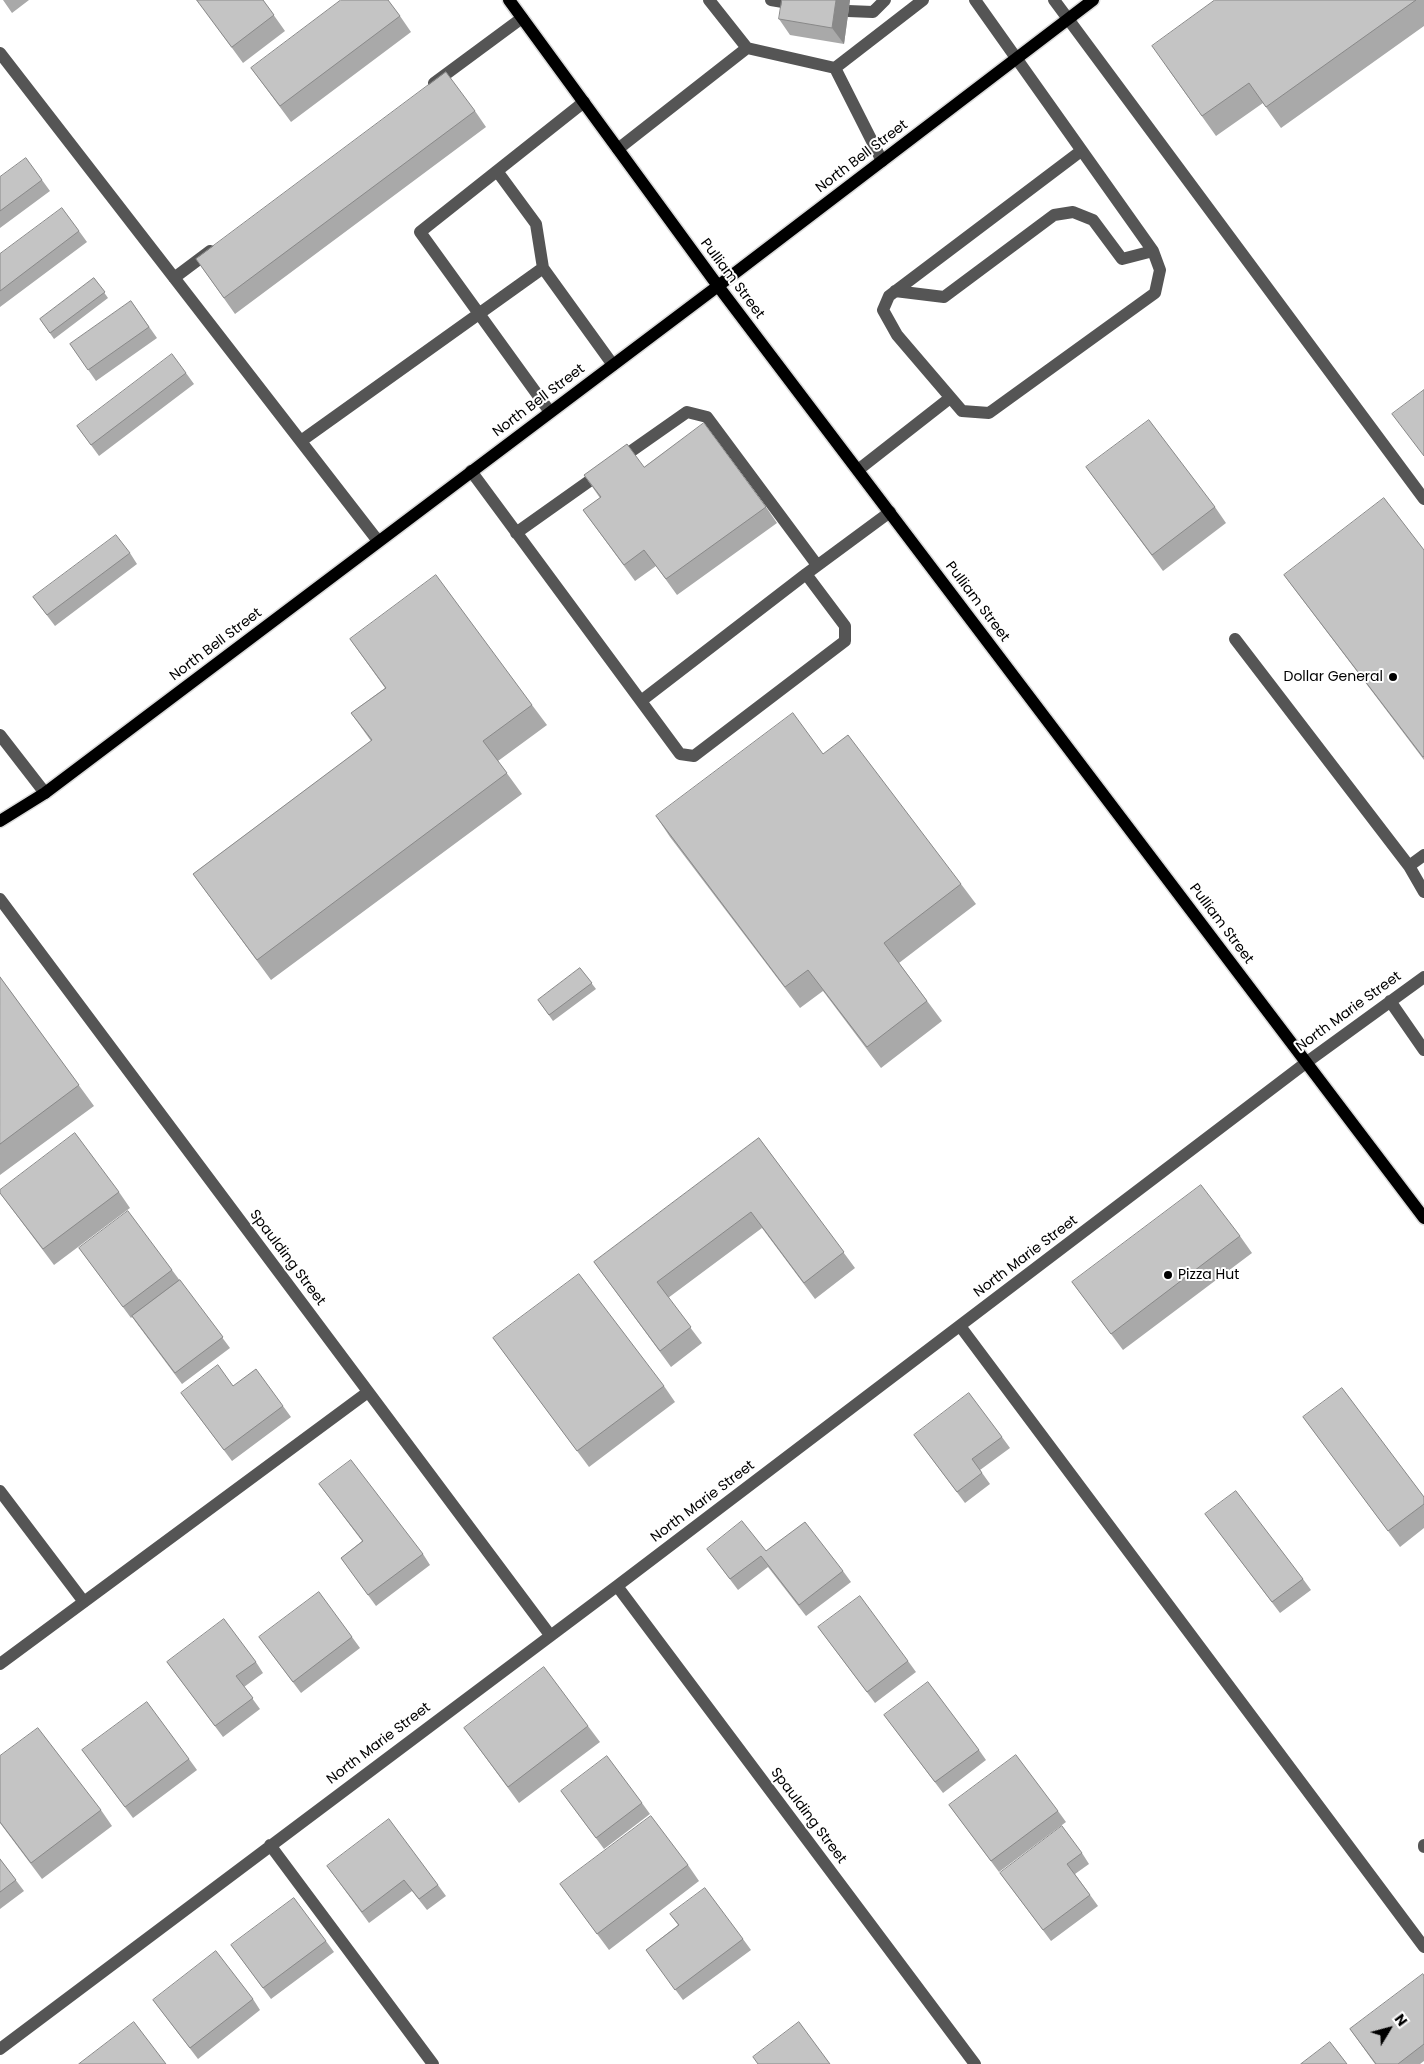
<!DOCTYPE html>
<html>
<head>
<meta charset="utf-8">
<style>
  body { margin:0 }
  #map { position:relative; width:1424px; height:2064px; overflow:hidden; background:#fff; font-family:Poppins,sans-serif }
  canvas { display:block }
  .north { position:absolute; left:1364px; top:2004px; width:50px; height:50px; -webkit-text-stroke:4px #fff; paint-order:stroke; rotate:53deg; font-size:14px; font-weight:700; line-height:20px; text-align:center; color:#000 }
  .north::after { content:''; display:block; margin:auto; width:18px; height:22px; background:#000; clip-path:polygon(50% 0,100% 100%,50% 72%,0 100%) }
</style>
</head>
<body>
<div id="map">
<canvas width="1424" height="2064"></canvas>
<div class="north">N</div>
</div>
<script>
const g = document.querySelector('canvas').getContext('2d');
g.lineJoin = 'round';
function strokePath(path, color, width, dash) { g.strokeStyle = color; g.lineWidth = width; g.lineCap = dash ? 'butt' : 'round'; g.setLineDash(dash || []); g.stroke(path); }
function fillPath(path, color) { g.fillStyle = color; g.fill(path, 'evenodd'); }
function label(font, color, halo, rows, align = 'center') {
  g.font = font + ' Poppins,sans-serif'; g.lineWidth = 4; g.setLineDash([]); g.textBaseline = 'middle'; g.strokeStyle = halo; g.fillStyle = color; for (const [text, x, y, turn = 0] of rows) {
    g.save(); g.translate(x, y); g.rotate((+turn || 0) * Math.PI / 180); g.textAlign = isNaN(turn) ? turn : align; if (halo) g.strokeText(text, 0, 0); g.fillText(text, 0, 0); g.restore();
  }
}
const minor = new Path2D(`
  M709,0L747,48L835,68L882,161
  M771,0L795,4
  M975,0L1153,251L1160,270L1155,293L989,413L962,411L897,335L883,310L889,296L1081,151
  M1054,0L1424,499
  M848,11L873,12L885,0
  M0,53L378,541
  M835,68L923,0
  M434,83L522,18
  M618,149L747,48
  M497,171L536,224L543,268L613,365
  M174,278L210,251
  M895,291L944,297L1054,215L1073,212L1093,220L1122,259L1153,251
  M550,412L420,232L584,102
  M301,441L543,268
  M620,459L687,412L707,417L817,565
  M858,470L950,398
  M471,471L680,754L694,756L845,641V626L806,574L890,512
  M516,533L602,472
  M1235,639L1409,866L1424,892
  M641,701L806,574
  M0,735L45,793
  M1409,866L1424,855
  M0,899L550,1635
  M1390,1001L1424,1050
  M960,1326L1424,1947
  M0,1491L84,1602
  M617,1586L975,2064
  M0,1664L368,1392
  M270,1845L433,2064
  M1424,1845V1847
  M0,2049L617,1586L1307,1062L1424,977`);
const major = new Path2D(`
  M509,0L718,286L1424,1218
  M0,821L45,793L718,286L1093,0`);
const wall = new Path2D(`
  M3,0H29L12,13Z
  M197,0H263L285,31L243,63Z
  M850,0L844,44L790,35L779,19Z
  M1215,0H1424V26L1281,128L1263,103L1216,136L1166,66Z
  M400,16L411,32L291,122L251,68Z
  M475,111L486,127L235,314L196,259Z
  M0,177L42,180L50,191L0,228Z
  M79,231L87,242L0,307V254Z
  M94,278L108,298L54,339L40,319Z
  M131,301L157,338L96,381L70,344Z
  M186,373L194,384L99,456L77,426Z
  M644,467L766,507L777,523L677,595L656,566L635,581L583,510L600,498L584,475Z
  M1086,467L1215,507L1226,523L1163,571Z
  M1424,550V760L1299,595L1284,575Z
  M130,553L137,564L55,626L33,597Z
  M350,639L532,705L547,725L498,761L522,794L271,980L193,874L371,741L351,713L385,688Z
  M823,754L961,884L976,904L899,963L942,1021L881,1068L823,991L800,1008L670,837L656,816Z
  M580,968L596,989L553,1021L538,1000Z
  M0,977L94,1106L0,1175Z
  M759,1138L855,1268L815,1299L762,1228L668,1298L702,1343L671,1367L594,1262Z
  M119,1192L130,1208L54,1265L0,1193Z
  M1240,1236L1252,1253L1123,1350L1072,1282Z
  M79,1248L172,1270L230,1348L182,1384L132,1317L131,1318Z
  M493,1338L664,1386L675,1402L589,1467Z
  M233,1386L283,1406L291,1417L232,1461L181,1393Z
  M1303,1417L1424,1497V1528L1400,1547Z
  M914,1435L1002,1437L1010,1448L980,1470L990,1484L965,1503Z
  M319,1484L423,1554L430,1565L376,1606L341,1558L362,1541Z
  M1205,1514L1303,1579L1311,1590L1280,1613Z
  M707,1549L766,1551L843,1571L851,1582L806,1616L768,1567L738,1590Z
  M818,1627L908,1661L916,1672L875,1703Z
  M259,1637H352L360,1648L301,1693Z
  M167,1662H256L263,1673L244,1687L260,1709L223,1737Z
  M884,1715L979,1750L986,1760L943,1793Z
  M588,1726L600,1742L519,1803L464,1728Z
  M82,1750L189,1759L197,1770L133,1818Z
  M0,1756L101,1810L112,1826L42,1879L0,1823Z
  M561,1791L642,1803L650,1814L604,1849Z
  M949,1805L1058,1811L1066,1822L999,1872Z
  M1082,1853L1089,1864L1075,1874L1098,1906L1051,1941L1000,1873Z
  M0,1859L24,1891L0,1909Z
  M688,1865L699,1881L609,1950L560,1884Z
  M327,1866L438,1885L446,1896L427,1910L412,1891L369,1923Z
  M670,1914L743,1939L751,1950L683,2000L646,1950L678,1925Z
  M326,1941L334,1952L271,1999L231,1945Z
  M1424,1976V2061L1420,2064H1375L1350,2029Z
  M253,1999L260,2010L198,2059L153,2000Z`);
const shadedWall = new Path2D(`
  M836,0H850L844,44L832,28Z`);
const building = new Path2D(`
  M197,0H263L274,15L232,47Z
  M341,0H388L400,16L280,106L251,68Z
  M782,0H836L832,28L779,19Z
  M1215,0H1416L1266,107L1249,83L1202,116L1152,46Z
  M446,72L475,111L224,298L196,259Z
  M26,158L42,180L0,211V177Z
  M62,208L79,231L0,291V254Z
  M94,278L105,292L50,333L40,319Z
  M131,301L149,327L88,370L70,344Z
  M172,354L186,373L91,445L77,426Z
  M1424,390V456L1392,414Z
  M1149,420L1215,507L1152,555L1086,467Z
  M704,423L766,507L666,579L644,550L624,565L583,510L601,497L584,475L627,444L644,467Z
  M1384,498L1424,550V756L1423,757L1284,575Z
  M116,535L130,553L47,615L33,597Z
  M436,575L532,705L483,741L507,773L257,960L193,874L372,740L351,713L386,688L350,639Z
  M793,713L823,754L848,735L961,884L884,943L927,1001L867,1047L808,970L785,987L656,816Z
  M580,968L592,983L549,1015L538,1000Z
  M0,977L79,1085L0,1144Z
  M75,1133L119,1192L43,1249L0,1193V1190Z
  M759,1138L844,1252L804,1283L751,1212L657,1282L691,1327L660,1351L594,1262Z
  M1201,1185L1240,1236L1111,1334L1072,1282Z
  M128,1211L172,1270L123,1307L79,1248Z
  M579,1274L664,1386L577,1451L493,1338Z
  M180,1280L223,1337L175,1373L132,1316Z
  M218,1365L233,1386L256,1369L283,1406L224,1450L181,1393Z
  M1342,1388L1424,1497V1504L1388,1531L1303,1417Z
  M969,1393L1002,1437L972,1459L982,1473L957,1492L914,1435Z
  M351,1460L423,1554L368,1595L341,1558L363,1541L319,1484Z
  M1236,1491L1303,1579L1272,1602L1205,1514Z
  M742,1521L766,1551L805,1522L843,1571L799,1605L761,1556L730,1579L707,1549Z
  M319,1592L352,1637L293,1682L259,1637Z
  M860,1596L908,1661L867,1692L818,1627Z
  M224,1619L256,1662L236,1676L253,1698L215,1726L167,1662Z
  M544,1667L588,1726L508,1787L464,1728Z
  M928,1682L979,1750L935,1782L884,1715Z
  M147,1702L189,1759L125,1807L82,1750Z
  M38,1728L101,1810L31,1863L0,1822V1756Z
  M1016,1755L1058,1811L991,1861L949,1805Z
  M607,1756L642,1803L596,1838L561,1791Z
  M651,1816L688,1865L597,1934L560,1884Z
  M389,1819L438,1885L419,1899L404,1880L362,1912L327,1866Z
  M1062,1826L1082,1853L1067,1864L1090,1895L1043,1930L1000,1873Z
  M0,1859L16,1880L0,1892Z
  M705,1888L743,1939L675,1990L646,1950L679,1925L670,1914Z
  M294,1898L326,1941L263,1988L231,1945Z
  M216,1951L253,1999L190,2048L153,2000Z
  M1423,1974L1424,1976V2044L1398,2064H1376L1350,2029Z
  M134,2022L166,2064H79Z
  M799,2022L830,2064H758L753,2057Z
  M1330,2042L1347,2064H1301Z`);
const markers = [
  [1393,677,5,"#000"],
  [1168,1275,5,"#000"]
];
const streetNames = [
  ["North Bell Street",862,157,-37],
  ["Pulliam Street",732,279,53],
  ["North Bell Street",539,401,-37],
  ["Pulliam Street",977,602,53],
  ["North Bell Street",216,645,-37],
  ["Pulliam Street",1221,924,53],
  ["North Marie Street",1349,1012,-36],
  ["North Marie Street",1026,1257,-37],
  ["Spaulding Street",287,1258,53],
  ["North Marie Street",703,1502,-37],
  ["North Marie Street",379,1744,-37],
  ["Spaulding Street",808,1816,53]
];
const poiNames = [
  ["Dollar General",1383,677],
  ["Pizza Hut",1178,1275,"left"]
];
strokePath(major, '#dbdbdb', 15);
strokePath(minor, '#555', 12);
strokePath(major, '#000', 12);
fillPath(wall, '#a9a9a9');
fillPath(shadedWall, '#898989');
fillPath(building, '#c4c4c4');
strokePath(building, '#898989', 1);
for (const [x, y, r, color] of markers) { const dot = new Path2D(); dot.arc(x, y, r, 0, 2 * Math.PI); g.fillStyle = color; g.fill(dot); strokePath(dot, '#fff', 2); }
label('14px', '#000', '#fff', streetNames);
label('14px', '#000', '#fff', poiNames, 'right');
</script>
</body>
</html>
